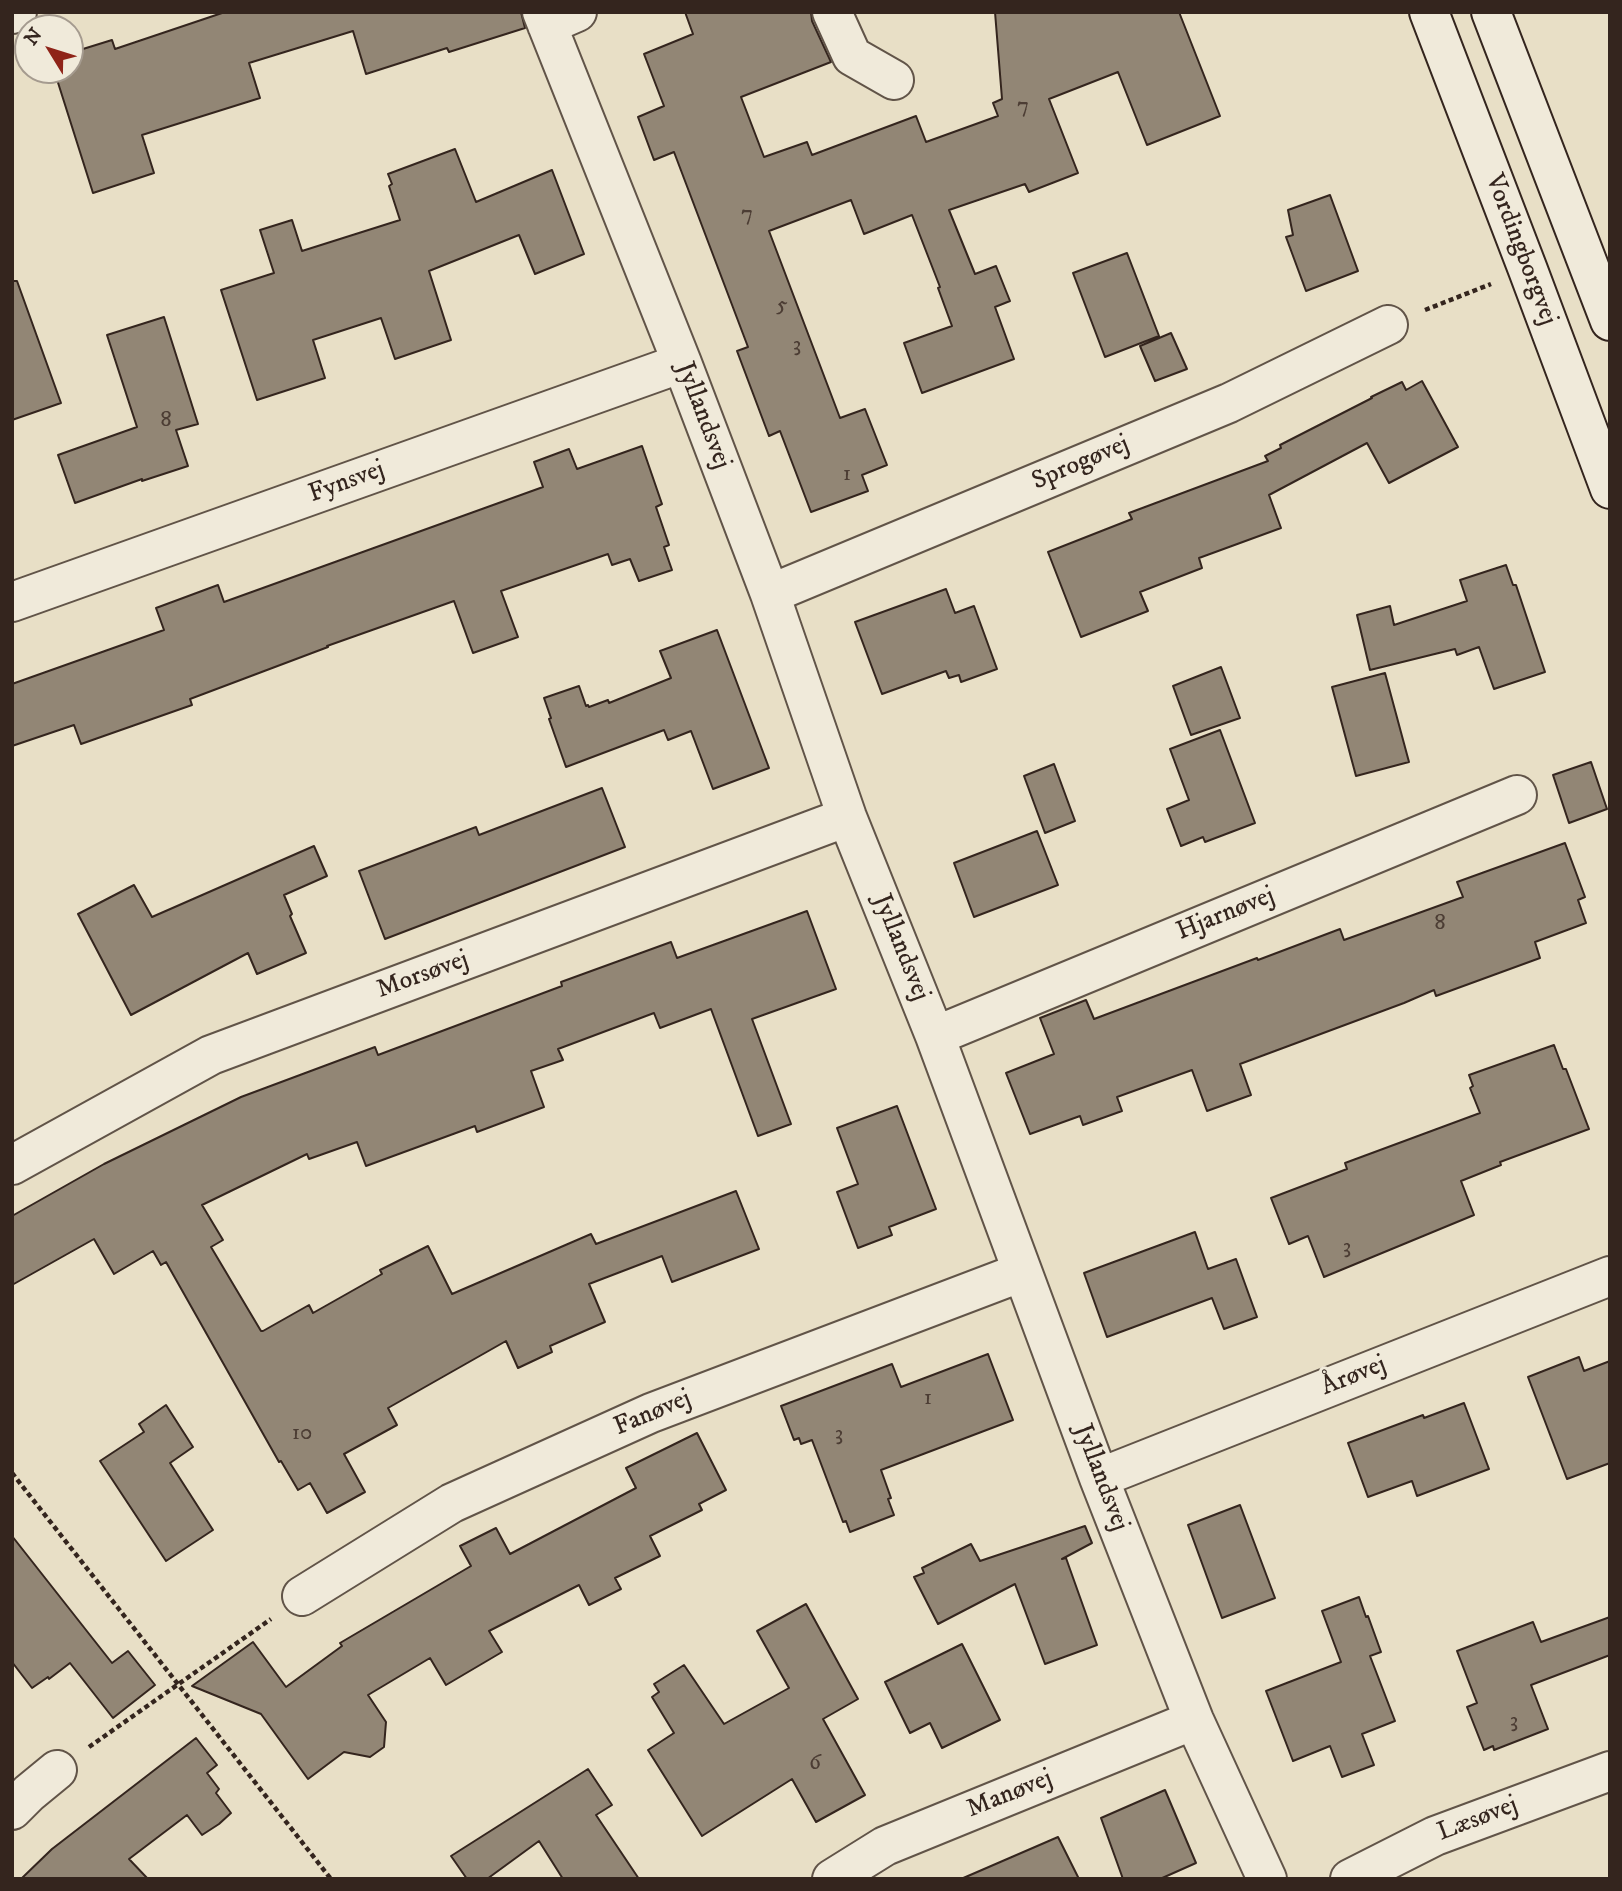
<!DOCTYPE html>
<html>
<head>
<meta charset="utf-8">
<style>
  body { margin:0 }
  #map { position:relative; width:1622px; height:1891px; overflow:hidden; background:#e8dfc6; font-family:"IM FELL DW Pica",serif }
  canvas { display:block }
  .frame { position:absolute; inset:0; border:14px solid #34251e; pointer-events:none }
  .north { position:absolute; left:14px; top:14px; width:70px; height:70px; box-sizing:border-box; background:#f0eada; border:2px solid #a59b8f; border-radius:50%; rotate:308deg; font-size:19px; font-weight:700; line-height:28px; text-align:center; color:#34251e }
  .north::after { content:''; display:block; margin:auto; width:24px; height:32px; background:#8f2418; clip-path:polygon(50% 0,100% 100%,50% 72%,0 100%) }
</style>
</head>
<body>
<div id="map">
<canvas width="1622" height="1891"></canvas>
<div class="frame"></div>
<div class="north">N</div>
</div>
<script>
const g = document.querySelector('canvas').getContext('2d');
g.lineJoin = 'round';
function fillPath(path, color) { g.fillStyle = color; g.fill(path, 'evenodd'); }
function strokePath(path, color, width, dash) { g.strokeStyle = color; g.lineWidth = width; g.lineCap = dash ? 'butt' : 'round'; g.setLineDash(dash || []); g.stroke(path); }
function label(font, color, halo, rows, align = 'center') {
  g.font = font + ' "IM FELL DW Pica",serif'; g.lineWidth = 6; g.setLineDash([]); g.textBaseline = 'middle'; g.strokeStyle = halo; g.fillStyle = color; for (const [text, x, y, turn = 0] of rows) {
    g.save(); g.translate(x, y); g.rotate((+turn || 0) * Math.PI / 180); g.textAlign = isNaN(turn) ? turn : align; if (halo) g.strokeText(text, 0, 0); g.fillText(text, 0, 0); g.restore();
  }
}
const building = new Path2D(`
  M225,12H521L525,28L449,52L447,48L366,74L353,31L249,63L260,98L142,135L154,173L93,193L54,70H70V53L112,40L115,49Z
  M685,12H811L812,21L831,62L741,97L764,157L807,142L812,155L916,116L926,142L998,116L993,103L1002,99L995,12H1179L1220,116L1147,145L1118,72L1049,99L1078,173L1029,192L1025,184L949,210L975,274L996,266L1010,301L995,307L1014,359L922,393L904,343L952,326L938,288L940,287L912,215L864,234L851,200L769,231L840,418L865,409L887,465L862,475L868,491L811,512L780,431L769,436L737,351L748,347L674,152L654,160L638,117L664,106L644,54L693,34Z
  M455,149L476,202L552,170L584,254L535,274L519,235L429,271L451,340L395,359L381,318L313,340L325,378L257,400L221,290L274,273L260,230L292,220L302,251L400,220L389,186L392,184L388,174Z
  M1330,195L1358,271L1306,291L1286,237L1293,235L1288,210Z
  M1127,253L1159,336L1105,357L1073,273Z
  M12,281H17L61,403L12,420Z
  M164,317L198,424L176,430L188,466L142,481V479L75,503L58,455L137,427L107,335Z
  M1171,333L1187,369L1155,381L1140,346Z
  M1422,381L1458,447L1389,483L1367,443L1269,495L1281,528L1199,558L1202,568L1140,592L1148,611L1081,637L1048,552L1132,519L1129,513L1268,461L1265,456L1281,448L1280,445L1372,398L1371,397L1402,382L1406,390Z
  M642,446L662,504L656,507L669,545L664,547L672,570L639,581L630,559L612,565L608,554L501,591L518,637L473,653L454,601L327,646L328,647L190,699L192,705L81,744L74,725L12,746V684L164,630L156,608L218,585L224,602L543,487L534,462L569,449L577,469Z
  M1506,565L1513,585H1516L1545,672L1494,689L1479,647L1457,655L1455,649L1370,670L1357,615L1390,606L1394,625L1467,601L1460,580Z
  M946,589L955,613L974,606L997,669L961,682L959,675L949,678L946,671L882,694L855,622Z
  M717,630L769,768L713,789L691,731L668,740L664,730L566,767L549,719L551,718L544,698L579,686L586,706L588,705L589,707L608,700L609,703L671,678L660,651Z
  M1221,667L1240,718L1191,735L1173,686Z
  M1385,673L1409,762L1356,776L1332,687Z
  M1220,730L1255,823L1205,842L1203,837L1181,846L1167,809L1189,800L1170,749Z
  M1591,762L1607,809L1569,823L1553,775Z
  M1054,764L1075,821L1045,833L1024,776Z
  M602,788L625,847L385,939L359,871L476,827L479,835Z
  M1037,831L1058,885L974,917L954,863Z
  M1565,843L1585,897L1578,900L1586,923L1535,942L1540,958L1436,996L1434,990L1404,1003L1240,1064L1251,1095L1207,1111L1192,1070L1117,1097L1122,1111L1083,1125L1080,1116L1030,1134L1006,1073L1054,1054L1040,1018L1086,1000L1094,1019L1257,958L1258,960L1340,929L1344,940L1463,897L1457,882Z
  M314,846L327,876L284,895L292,914L290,916L306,953L257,974L248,953L131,1015L78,914L134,885L152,917Z
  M807,911L836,989L752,1019L791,1124L758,1136L711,1009L660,1028L654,1013L558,1049L563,1060L531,1071L544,1107L477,1132L475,1126L366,1166L357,1142L309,1159L307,1154L202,1205L223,1240L211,1247L261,1331H263L309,1305L313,1313L382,1274L380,1270L428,1246L452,1294L591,1234L596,1244L736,1191L759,1249L672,1282L662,1256L589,1284L605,1322L550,1346L552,1352L518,1368L506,1341L388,1408L397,1425L344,1454L365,1492L327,1513L310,1483L298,1490L281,1461L279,1462L166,1262L161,1265L153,1251L114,1274L94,1239L12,1285V1216L104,1164L241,1097L375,1047L378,1055L562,986L561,982L671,942L677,958Z
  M1554,1045L1563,1069H1566L1589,1129L1500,1162L1501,1165L1461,1181L1474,1215L1324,1277L1308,1236L1289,1244L1271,1198L1347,1169L1345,1163L1480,1113L1470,1088L1473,1086L1469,1075Z
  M897,1106L936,1209L889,1227L892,1235L858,1248L837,1192L858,1184L837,1128Z
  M1195,1232L1208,1269L1236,1259L1257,1317L1224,1329L1212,1298L1107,1337L1084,1273Z
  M988,1354L1013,1420L881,1470L891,1498L888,1499L894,1515L850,1532L846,1521L843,1522L812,1440L801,1444L799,1438L794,1440L781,1406L892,1364L901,1387Z
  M1579,1357L1584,1371L1610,1361V1463L1567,1479L1528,1377Z
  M1464,1403L1489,1469L1417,1496L1412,1481L1368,1497L1348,1443L1423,1415L1424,1418Z
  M166,1405L193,1447L170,1463L213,1530L166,1561L100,1461L144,1432L139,1424Z
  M697,1433L726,1490L699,1504L702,1510L650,1536L660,1556L615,1578L621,1589L589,1605L579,1585L489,1631L502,1652L446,1685L430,1658L368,1695L386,1722L384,1747L370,1757L344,1752L308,1779L261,1714L192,1686L253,1642L286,1687L342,1646L340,1643L471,1566L460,1546L496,1528L510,1554L636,1488L626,1468Z
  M1240,1505L1275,1598L1222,1618L1188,1525Z
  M1085,1526L1092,1543L1062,1559L1066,1558L1097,1645L1045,1664L1015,1584L938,1624L914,1577L924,1573L922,1568L971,1544L980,1561Z
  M12,1536L112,1663L128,1651L155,1685L113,1718L70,1663L49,1679L48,1677L32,1688L12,1662Z
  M1359,1597L1366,1617L1368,1616L1381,1652L1370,1656L1395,1721L1362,1734L1374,1765L1342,1777L1330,1746L1293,1761L1266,1691L1341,1662L1322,1611Z
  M806,1604L858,1699L823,1719L865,1795L816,1822L792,1779L702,1836L648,1750L674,1733L652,1697L659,1692L654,1684L684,1665L724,1724L789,1688L757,1631Z
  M1610,1617V1655L1531,1685L1548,1729L1494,1750L1493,1746L1484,1750L1467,1707L1477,1703L1457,1651L1533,1622L1541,1642Z
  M962,1644L1000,1720L942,1748L930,1723L910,1733L885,1682Z
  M196,1738L217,1765L207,1773L219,1789L216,1793L231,1813L219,1824L202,1835L187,1815L129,1859L148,1879H21L52,1849Z
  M588,1769L612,1805L596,1815L639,1879H563L539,1841L487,1879H467L451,1856Z
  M1165,1790L1196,1863L1160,1879H1123L1101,1818Z
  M1058,1837L1079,1879H961Z`);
const path = new Path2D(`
  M1425,310L1491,284
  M12,1473L331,1879
  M89,1747L271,1619`);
const minor = new Path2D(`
  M542,12L682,363L770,594L847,817L935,1036L1099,1478L1194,1720L1267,1879
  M832,12L852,56L894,80
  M12,14L17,12
  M547,25L577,12
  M770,594L1229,403L1388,325
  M12,602L682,363
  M935,1036L1517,795
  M12,1165L211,1055L847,817
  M1099,1478L1610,1276
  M302,1596L452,1503L651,1413L1022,1272
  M12,1810L29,1793L57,1770
  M832,1879L885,1846L1194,1720
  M1350,1879L1435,1836L1610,1771`);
const secondary = new Path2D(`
  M1429,12L1528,270L1610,489
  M1491,12L1610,321`);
const numberNames = [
  ["7",1023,107],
  ["7",747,215],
  ["5",782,306],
  ["3",797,346],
  ["8",166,421],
  ["1",847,475],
  ["8",1440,924],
  ["3",1347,1248],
  ["1",928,1399],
  ["10",302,1434],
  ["3",839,1435],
  ["3",1514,1722],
  ["6",815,1764]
];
const streetNames = [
  ["Vordingborgvej",1520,250,69],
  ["Jyllandsvej",702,416,69],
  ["Sprogøvej",1081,464,-23],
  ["Fynsvej",347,483,-20],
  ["Hjarnøvej",1226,915,-22],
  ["Jyllandsvej",900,948,68],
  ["Morsøvej",423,976,-20],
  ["Årøvej",1354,1377,-22],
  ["Fanøvej",653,1414,-23],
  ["Jyllandsvej",1100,1478,69],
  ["Manøvej",1010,1795,-22],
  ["Læsøvej",1478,1820,-21]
];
fillPath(building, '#928675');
strokePath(building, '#34251e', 2);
strokePath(minor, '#615448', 42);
strokePath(secondary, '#34251e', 42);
strokePath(path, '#34251e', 4.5, [5, 3.5]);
strokePath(minor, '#f0eada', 38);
strokePath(secondary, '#f0eada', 38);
label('23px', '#4c3d34', null, numberNames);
label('26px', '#34251e', '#f0eada', streetNames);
</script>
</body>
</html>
